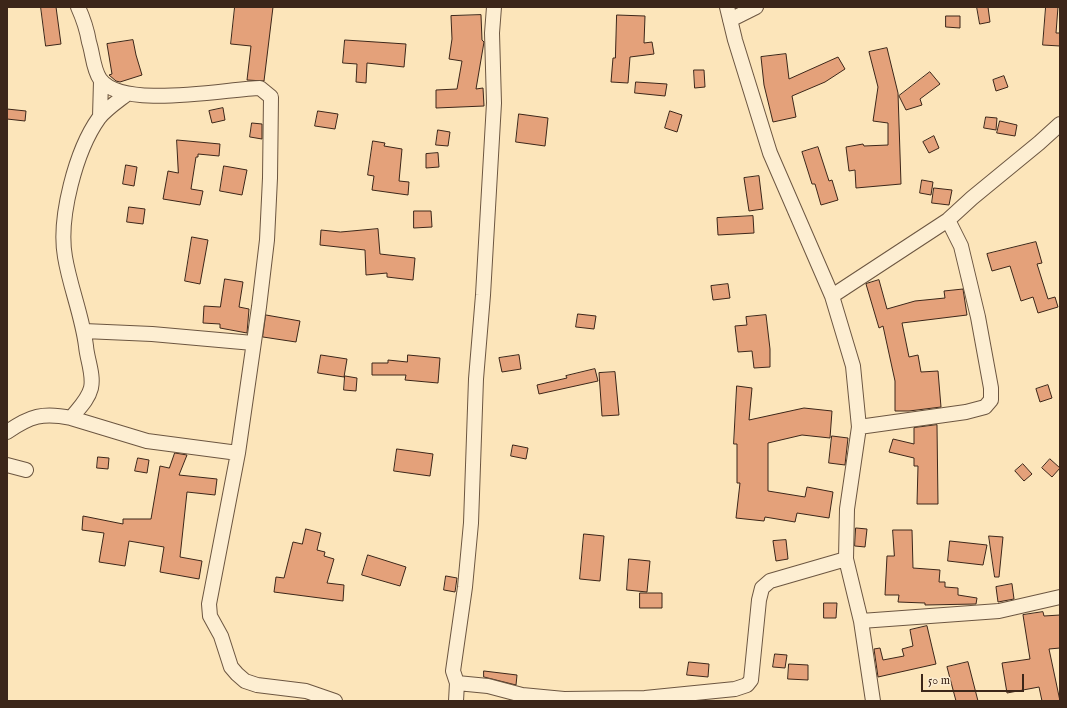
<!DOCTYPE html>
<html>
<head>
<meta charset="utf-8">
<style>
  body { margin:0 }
  #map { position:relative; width:1067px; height:708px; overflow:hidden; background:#fce5ba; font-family:"IM FELL English",serif }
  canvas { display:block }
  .frame { position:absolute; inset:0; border:8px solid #3c2619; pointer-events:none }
  .scale { position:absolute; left:921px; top:674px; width:103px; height:18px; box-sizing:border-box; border:2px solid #3c2619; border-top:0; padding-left:5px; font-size:12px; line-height:14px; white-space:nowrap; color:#3c2619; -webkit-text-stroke:3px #fdeed2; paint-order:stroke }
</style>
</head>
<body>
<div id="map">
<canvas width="1067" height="708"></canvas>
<div class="frame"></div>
<div class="scale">50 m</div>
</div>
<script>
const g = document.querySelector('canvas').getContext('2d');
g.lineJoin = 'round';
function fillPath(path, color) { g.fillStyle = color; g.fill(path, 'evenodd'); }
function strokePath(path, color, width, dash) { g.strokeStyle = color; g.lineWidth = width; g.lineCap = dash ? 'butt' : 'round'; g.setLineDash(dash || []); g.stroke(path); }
const building = new Path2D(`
  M41,7H56L61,44L46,46Z
  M235,7H273L264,81L247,80L251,46L231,44Z
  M977,7H988L990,22L980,24Z
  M1046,7H1058L1056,33H1060V46L1043,45Z
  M481,15L482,40L484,42L476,89L483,88L484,106L436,108V90L457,89L462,61L449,59L452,39L451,16Z
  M617,15L645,16L644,43L652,42L654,54L630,57L628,83L611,82L613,58H615Z
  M946,16H960V28L946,27Z
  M133,40L136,55L142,75L120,82L116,81L109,75L112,74L107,44Z
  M345,40L406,44L404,67L367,63L366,83L356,82L357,64L343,63Z
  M887,48L898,93L901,184L856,188L855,170L849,171L846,147L863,144L864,146L888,145V123L873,121L878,87L869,52Z
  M786,54L789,79L838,57L845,69L825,82L792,96L796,117L773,122L764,85L761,57Z
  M694,70H704L705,87L695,88Z
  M930,72L940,84L920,99L922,105L906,110L899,96Z
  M1004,76L1008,87L996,91L993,80Z
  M636,82L667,84L665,96L635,93Z
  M223,108L225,120L212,123L209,111Z
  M7,109L26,111L25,121L7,119Z
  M318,111L338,114L335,129L315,126Z
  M670,111L682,115L677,132L665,128Z
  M519,114L548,118L545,146L516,142Z
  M986,117L997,118L996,130L984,128Z
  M1000,121L1017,125L1015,136L997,133Z
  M252,123L262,124V139L250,137Z
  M438,130L450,132L448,146L436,145Z
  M934,136L939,148L929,153L923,142Z
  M177,140L220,144L219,156L198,154V157H196L191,189L203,191L200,205L163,199L168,171L178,173Z
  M373,141L385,143L384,146L402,149L399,181L409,182L408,195L372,190L374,176L368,175Z
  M818,147L829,181L832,180L838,200L821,205L815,184H812L802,152Z
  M438,153L439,167L426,168V154Z
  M126,165L137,167L134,186L123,184Z
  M224,166L247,170L242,195L220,191Z
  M759,176L763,209L749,211L744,178Z
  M922,180L933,182L931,195L920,193Z
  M934,188L952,190L949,205L932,203Z
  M129,207L145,209L143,224L127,222Z
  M414,211H431L432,227L414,228Z
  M753,216L754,233L718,235L717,218Z
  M378,229L380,254L415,258L413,280L387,277V273L366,275L365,250L320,245L321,230L340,232Z
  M192,237L208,240L200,284L185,281Z
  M1036,242L1042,263L1037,264L1048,299L1055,297L1058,307L1038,313L1033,297L1021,301L1010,266L992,271L987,254Z
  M225,279L243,282L239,307L249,309L247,333L220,328V324L203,323L204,306L220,307Z
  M879,280L887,309L915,301L945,298L944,291L963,289L967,315L902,323L909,357L918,355L921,372L938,371L941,407L909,411H895V381L883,326L879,328L866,284Z
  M728,284L730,298L713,300L711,286Z
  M578,314L596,316L594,329L576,327Z
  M266,315L300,321L296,342L263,337Z
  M766,315L770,349V367L754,368L752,351L738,352L735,326L747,325L746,317Z
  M321,355L347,359L344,377L318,373Z
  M408,355L440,358L438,383L405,380L406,375H372V363H388V360L407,362Z
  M519,355L521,369L502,372L499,358Z
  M595,369L598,381L539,394L537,385L567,378L566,376Z
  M615,372L619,415L602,416L599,373Z
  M345,376L357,378L356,391L344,390Z
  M1048,385L1052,398L1040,402L1036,389Z
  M737,386L752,388L749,420L804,408L832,411L830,438L802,435L768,443V491L805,497L807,487L833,492L829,518L797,513L795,522L765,517L764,521L736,518L740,483H737V444H734Z
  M937,425L938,504H917L918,466H914V458L889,452L893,439L914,444V428Z
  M832,436L848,438L845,465L829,463Z
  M513,445L528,448L526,459L511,456Z
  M397,449L433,454L430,476L394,471Z
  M175,453L187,455L179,475L217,479L215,495L187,492L180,557L202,561L199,579L160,572L164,547L129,541L125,566L99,562L104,533L82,530L83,516L123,524V519H151L160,466L169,468Z
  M98,457L109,458L108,469L97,468Z
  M138,458L149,460L147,473L135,471Z
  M1050,459L1060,468L1052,477L1042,468Z
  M1023,464L1032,474L1024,481L1015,471Z
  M856,528L867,529L865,547L855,546Z
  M306,529L321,533L317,550L325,552L324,556L334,559L327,583L344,585L343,601L274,592L276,577L284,578L293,542L302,544Z
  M893,530H912L913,568L940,570L939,582H945V587L958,588V595L977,598L976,604L925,605V603L898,602L899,595H885L887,556H894Z
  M584,534L604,536L600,581L580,579Z
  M989,536L1003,537L999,577H995Z
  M786,540L788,559L776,561L773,541Z
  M950,541L987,545L983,565L948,561Z
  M368,555L406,567L400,586L362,575Z
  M629,559L650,561L647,592L627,590Z
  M446,576L457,578L455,592L444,590Z
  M1012,584L1014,599L998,602L996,587Z
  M640,593H662V608H640Z
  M824,603H837L836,618H824Z
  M1043,612L1044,616L1060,615V648L1049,649L1060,701H1042L1039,687L1007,693L1002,663L1030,659L1023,615Z
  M927,626L936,664L878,677L874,649L880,648L883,660L904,656L902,649L913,646L910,630Z
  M775,654L787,655L785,668L773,667Z
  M689,662L709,664L708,677L687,675Z
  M968,662L978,701H956L947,667Z
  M789,664L808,665V680L788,679Z
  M484,671L517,675L516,685L484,677Z`);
const street = new Path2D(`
  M78,7C83,18 87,30 89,42C93,54 93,69 100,79C122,110 225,89 260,88L271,97L270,178L267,240L259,307L238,453L209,604L210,616L221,636L231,667L237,674L245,681L257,685L306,691L335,701
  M727,7L735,40L770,153L832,296L853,366L859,427L847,509L846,559L861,621L873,701
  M730,20L756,7
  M100,117L101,81
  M832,296L948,220L972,198L1039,143L1060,124
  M84,331L152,334L253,343
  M71,418L147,441L238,453
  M859,427L966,412L985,407L991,400V388L978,317L961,246L948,220
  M7,432C30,416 43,412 71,418C79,408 88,400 91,388C94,375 87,359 86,346C82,315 70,287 65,257C58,218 76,150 99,118C106,109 118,101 127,94
  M7,465L26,470
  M861,621L999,611L1060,597
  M457,683L453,671L465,587L471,523L476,379L483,295L494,103L492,33L494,7
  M456,701L457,683L488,686L522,695L564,699L645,698L735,689L747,685L751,680L759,600L762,588L770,581L846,559`);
fillPath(building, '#e4a17a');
strokePath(building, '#3c2619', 1);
strokePath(street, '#6c5641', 16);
strokePath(street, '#fdeed2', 14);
</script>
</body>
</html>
